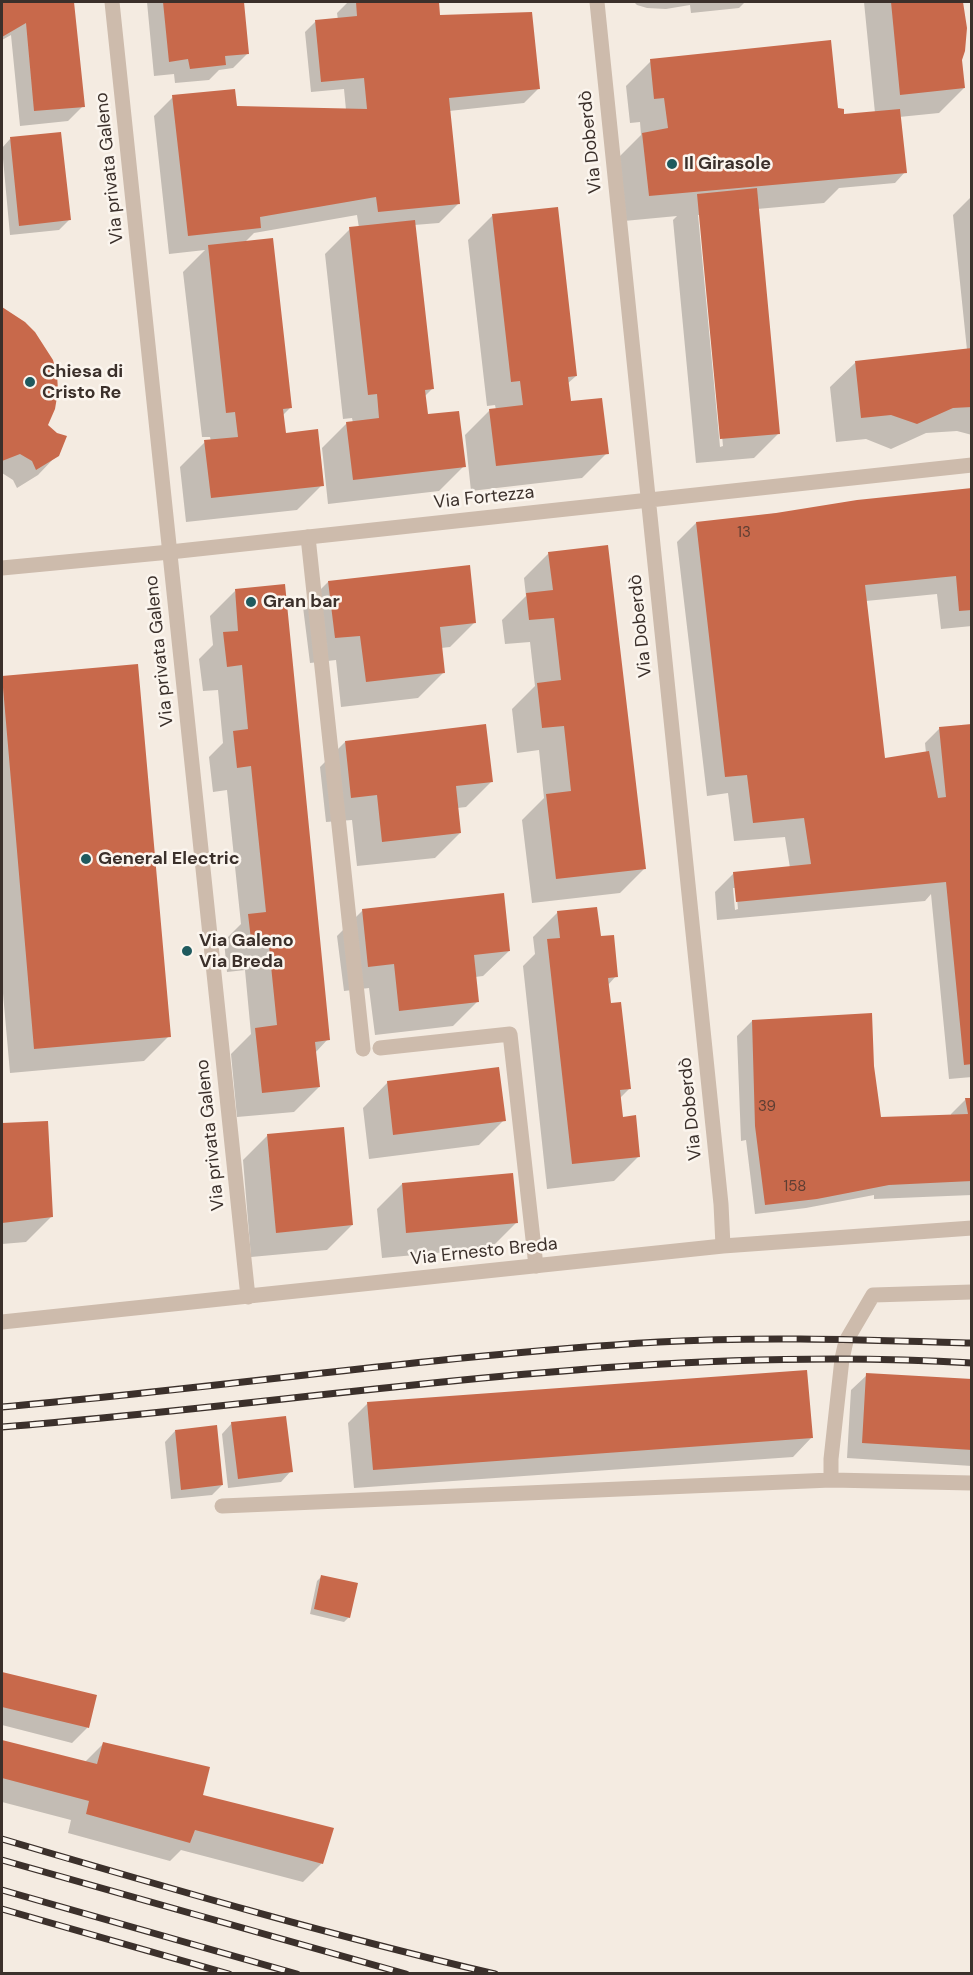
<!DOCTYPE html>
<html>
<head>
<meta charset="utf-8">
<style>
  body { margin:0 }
  #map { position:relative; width:973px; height:1975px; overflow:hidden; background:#f4ebe1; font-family:"DM Sans",sans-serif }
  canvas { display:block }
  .frame { position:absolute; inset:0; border:3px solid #3b302b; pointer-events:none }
</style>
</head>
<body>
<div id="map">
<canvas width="973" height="1975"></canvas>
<div class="frame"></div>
</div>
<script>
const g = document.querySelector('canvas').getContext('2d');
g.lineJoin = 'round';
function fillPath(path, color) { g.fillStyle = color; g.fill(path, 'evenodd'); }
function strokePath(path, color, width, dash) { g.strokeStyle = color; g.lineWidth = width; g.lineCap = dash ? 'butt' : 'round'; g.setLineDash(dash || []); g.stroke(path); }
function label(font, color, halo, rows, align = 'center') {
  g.font = font + ' "DM Sans",sans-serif'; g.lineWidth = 5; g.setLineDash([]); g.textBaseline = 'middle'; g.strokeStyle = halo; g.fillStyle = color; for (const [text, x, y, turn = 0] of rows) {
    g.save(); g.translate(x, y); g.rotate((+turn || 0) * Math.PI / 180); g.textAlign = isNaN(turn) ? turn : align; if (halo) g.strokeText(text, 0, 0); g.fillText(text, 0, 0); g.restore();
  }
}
const shadow = new Path2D(`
  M5,2H72L83,106L68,121L20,126L11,35L2,40V4Z
  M147,2H243L248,53L233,68L219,70L209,80L175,83L174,74L154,76Z
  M348,2H437L439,16L539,88L524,103L449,111L458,204L439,223L414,225L432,389L424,397L426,416L464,466L439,491L328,504L322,448L347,423H353L352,418L343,419L325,254L350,229L359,228L357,215L254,233L244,243L291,407L283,415L284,434L322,485L297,510L186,522L180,467L205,442L211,441L210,437H202L183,272L205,250L169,254L154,116L173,97L235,107L346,110L344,89L311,92L305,32L315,22L338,20L337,13Z
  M634,2H745L739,8L691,13L690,5L666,9L647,8L637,5Z
  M864,2H961L964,15L961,60L964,88L939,113L899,117L905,172L895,183L839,188L824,203L757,209L779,433L754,458L696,463L673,220L677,216L624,221L617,159L641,135L640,122L630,123L626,86L651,61L837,110L843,118L875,113ZM698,215H701L723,446L720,447Z
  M10,139L69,220L59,230L10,235L2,148Z
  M972,196V435L957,431L926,433L891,449L866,439L836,442L830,387L856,362L967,350L953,215Z
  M493,215L576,376L567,384L570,403L607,453L582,478L471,491L465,435L490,410H496L495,405L487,406L468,240Z
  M2,309L8,312L57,455L38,475L17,488L13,480L2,473Z
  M972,490V626L941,629L937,594L866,601L883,759L926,753L925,743L940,728L972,725V1077L949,1079L931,894L925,901L717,920L715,892L734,873L790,868L785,837L734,841L728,793L707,796L677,542L696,523ZM733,888H736L738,909L735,910Z
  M549,553L645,868L620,893L532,903L522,820L544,798L539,750L517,753L512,709L535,686L530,642L505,644L502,620L526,596L524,578Z
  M328,582L475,622L450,647L441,648L443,673L418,698L341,707L336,660L310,663L303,607Z
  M235,591L328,1039L315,1053L319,1087L294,1112L237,1117L231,1054L251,1034L245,970L227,972L224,941L241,924L227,790L213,792L209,757L223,743L218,690L203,691L199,659L213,645L210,616Z
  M137,666L169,1036L144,1061L10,1073L2,982V678Z
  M345,742L491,782L466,807L457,808L460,833L435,858L357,866L352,820L326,822L320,767Z
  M363,910L509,951L483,976L475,977L478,1001L453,1026L375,1035L369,988L344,991L337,936Z
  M558,912L599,938L616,976L608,985L610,1004L630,1088L620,1098L622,1118L639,1156L614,1181L547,1189L523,966L535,954L533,937Z
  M870,1014L872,1066L879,1121L951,1116V1114L966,1099H972V1195L874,1199V1195L806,1208L755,1214L746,1140L741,1141L737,1036L752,1021Z
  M388,1082L504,1120L479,1145L369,1159L363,1108Z
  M46,1122L51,1217L26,1242L2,1244V1125Z
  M268,1135L352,1225L327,1250L251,1257L243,1160Z
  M402,1184L516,1223L491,1248L382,1258L377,1209Z
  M867,1375L972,1381V1466L847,1458L851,1390Z
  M367,1404L812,1437L793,1457L354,1488L348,1423Z
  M232,1423L291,1471L281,1482L228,1488L222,1434Z
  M175,1431L222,1485L212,1495L171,1499L165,1442Z
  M322,1576L349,1617L344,1622L310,1614L317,1581Z
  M2,1673L95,1696L87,1728L72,1743L2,1725Z
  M2,1742L84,1763L104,1743L322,1863L303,1882L181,1850L170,1861L68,1833L71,1820L2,1802Z`);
const building = new Path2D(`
  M2,2H74L85,107L34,111L26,23L2,37Z
  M163,2H244L249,54L225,56L226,65L190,69L188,59L169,62Z
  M356,2H439L440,15L532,12L540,89L449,98L460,204L378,212L376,197L260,217L261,228L188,236L172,95L235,89L237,106L367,109L364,78L321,82L315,20L357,16Z
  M891,2H963L967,28L965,51L962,60L965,88L900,95Z
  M831,40L838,108L844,109V114L900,109L907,173L649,196L642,133L668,128L664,98L654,99L650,59Z
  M61,132L71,220L19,226L10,137Z
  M757,188L780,434L720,439L697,194Z
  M558,207L577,376L568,377L571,401L602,398L609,454L496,466L489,409L523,405L520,381L511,382L492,214Z
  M415,220L434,389L425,390L428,414L459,411L466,467L353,480L346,422L379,418L377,394L368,395L349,227Z
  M273,238L292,408L283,409L286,433L318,429L324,486L211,498L204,440L238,437L235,412L226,413L208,245Z
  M2,307L25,322L35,332L53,360L57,374L58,391L55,409L48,425L57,433L67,436L59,456L36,470L32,461L20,454L2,461Z
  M972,348V407L953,408L917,424L891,415L861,418L855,361Z
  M972,488V610L959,611L956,576L865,585L885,758L929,751L938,798L946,797L939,727L972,724V1064L964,1065L946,882L736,902L733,872L811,864L804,818L753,823L747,775L725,777L696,522L776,513L857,500Z
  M608,545L646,869L556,879L546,794L571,791L564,726L542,728L537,683L561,680L554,618L529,620L526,593L553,590L548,552Z
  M470,565L476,623L440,627L445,673L366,682L360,636L335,638L328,581Z
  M285,584L330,1040L315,1042L320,1087L262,1093L255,1028L277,1025L269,946L252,948L248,914L266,912L251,766L237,768L233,731L248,729L242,665L227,667L223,632L238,631L235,589Z
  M138,664L171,1037L34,1049L2,676Z
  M486,724L493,782L456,786L461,833L382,842L377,795L351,798L345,741Z
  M504,893L510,951L474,955L479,1002L399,1011L394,964L368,967L362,909Z
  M597,907L601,936L614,935L618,977L608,978L611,1003L621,1002L631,1089L620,1090L623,1117L636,1115L640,1157L572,1164L547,939L560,938L557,911Z
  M872,1013L874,1066L881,1117L968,1114L965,1098H972V1181L889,1185L817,1199L765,1205L755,1126L752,1020Z
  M499,1067L506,1121L393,1135L387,1081Z
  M48,1121L53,1217L2,1223V1123Z
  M344,1127L353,1225L276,1233L267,1134Z
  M513,1173L518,1223L406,1233L402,1183Z
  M807,1370L813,1438L373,1470L367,1402Z
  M866,1373L972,1379V1450L862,1443Z
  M286,1416L293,1472L238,1479L231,1422Z
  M217,1425L223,1485L181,1490L175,1430Z
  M321,1575L358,1583L350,1618L314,1609Z
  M2,1672L97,1695L89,1728L2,1707Z
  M2,1740L97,1764L103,1742L210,1767L203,1795L334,1828L323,1864L195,1830L190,1843L86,1814L89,1801L2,1778Z`);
const lane = new Path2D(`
  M308,537L363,1049
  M380,1048L510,1034L536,1266
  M972,1292L873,1295L846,1341L842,1359L831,1459V1480L972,1483
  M222,1506L831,1480`);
const street = new Path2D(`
  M112,2L248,1297
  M597,2L721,1204L723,1246
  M2,568L170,552L972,465
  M2,1322L723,1246L972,1228`);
const rail = new Path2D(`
  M2,1407C221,1388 439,1355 659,1342C763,1336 867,1340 972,1343
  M2,1427C325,1401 646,1343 972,1363
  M2,1839C165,1887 329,1935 495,1974
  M2,1860L406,1974
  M2,1890L297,1974
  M2,1909L229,1974`);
const markers = [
  [672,164,6,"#1f5a5e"],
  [30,382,6,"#1f5a5e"],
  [251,602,6,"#1f5a5e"],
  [86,859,6,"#1f5a5e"],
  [187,951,6,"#1f5a5e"]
];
const numberNames = [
  ["13",744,533],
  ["39",767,1107],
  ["158",795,1187]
];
const streetNames = [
  ["Via Doberdò",591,142,-96],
  ["Via privata Galeno",110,168,-96],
  ["Via Fortezza",484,498,-6],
  ["Via Doberdò",641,626,-96],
  ["Via privata Galeno",160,651,-96],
  ["Via Doberdò",691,1109,-96],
  ["Via privata Galeno",211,1135,-96],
  ["Via Ernesto Breda",484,1252,-6]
];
const poiNames = [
  ["Il Girasole",684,164],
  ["Chiesa di",42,372],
  ["Cristo Re",42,393],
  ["Gran bar",263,602],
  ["General Electric",98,859],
  ["Via Galeno",199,941],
  ["Via Breda",199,962]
];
fillPath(shadow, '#0003');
fillPath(building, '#c8694b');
strokePath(lane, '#cdbbac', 15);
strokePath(street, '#cdbbac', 15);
strokePath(rail, '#3b302b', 7);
strokePath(rail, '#fbf5ee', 4.5, [14]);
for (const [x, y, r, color] of markers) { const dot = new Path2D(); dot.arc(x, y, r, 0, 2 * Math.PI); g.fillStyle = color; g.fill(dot); strokePath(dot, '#fbf5ee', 2); }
label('15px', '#5e3e33', null, numberNames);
label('18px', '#3b302b', '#fbf5ee', streetNames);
label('bold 18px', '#3b302b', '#fbf5ee', poiNames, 'left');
</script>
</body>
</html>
